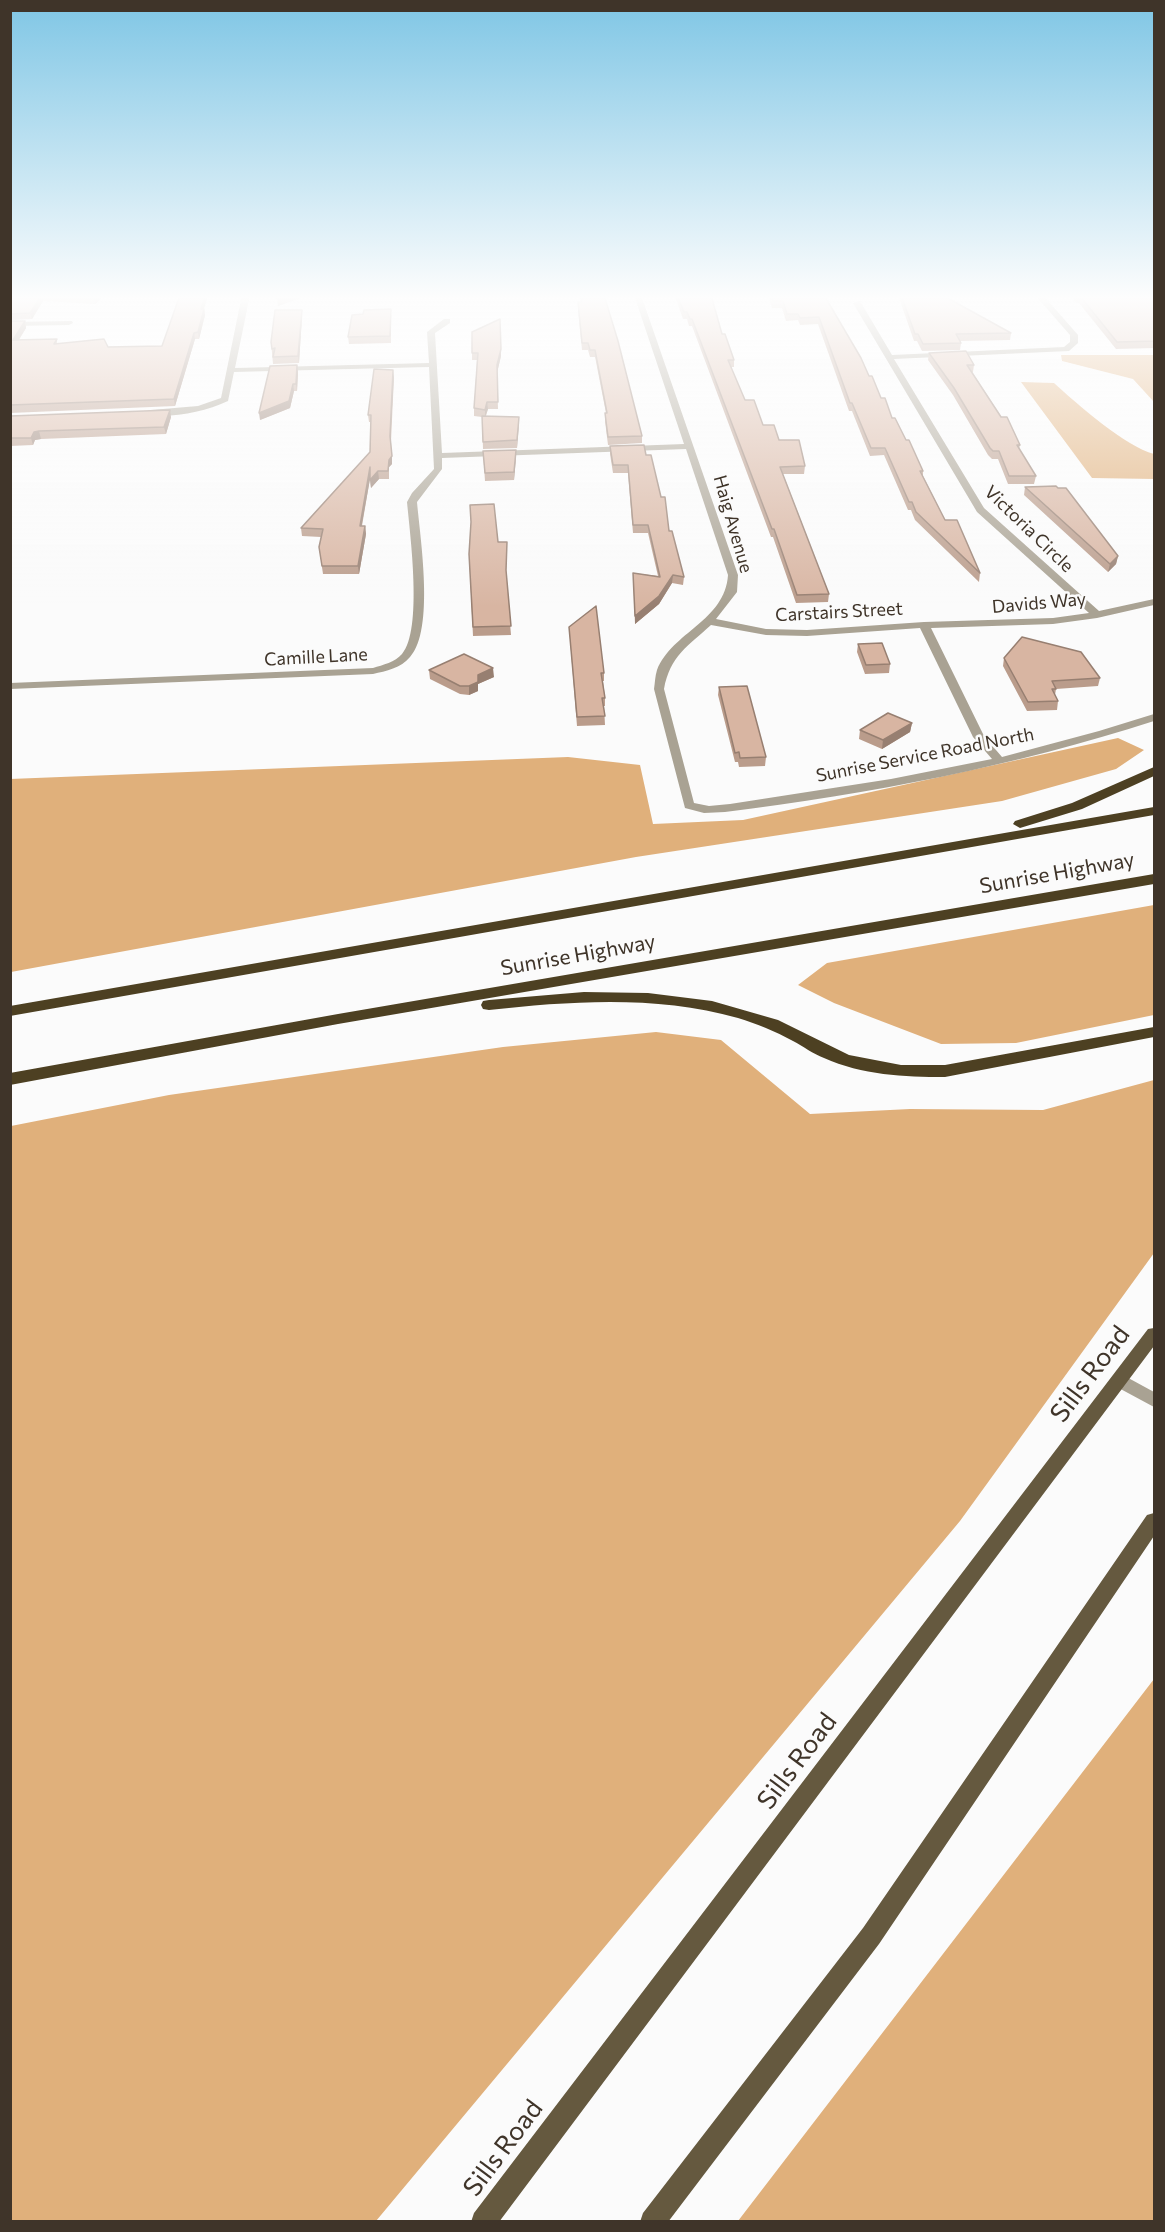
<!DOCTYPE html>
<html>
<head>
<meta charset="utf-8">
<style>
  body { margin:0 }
  #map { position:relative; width:1165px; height:2232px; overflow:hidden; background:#fbfbfb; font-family:Commissioner,sans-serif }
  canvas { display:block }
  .frame { position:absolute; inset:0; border:12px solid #3f3429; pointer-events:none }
</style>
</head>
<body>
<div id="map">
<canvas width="1165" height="2232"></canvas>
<div class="frame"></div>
</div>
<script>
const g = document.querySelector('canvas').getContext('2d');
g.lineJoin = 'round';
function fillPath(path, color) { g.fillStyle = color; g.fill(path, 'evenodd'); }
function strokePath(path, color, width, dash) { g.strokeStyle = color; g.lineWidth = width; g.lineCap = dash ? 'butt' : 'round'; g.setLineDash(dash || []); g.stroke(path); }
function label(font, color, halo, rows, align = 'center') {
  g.font = font + ' Commissioner,sans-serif'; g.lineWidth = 5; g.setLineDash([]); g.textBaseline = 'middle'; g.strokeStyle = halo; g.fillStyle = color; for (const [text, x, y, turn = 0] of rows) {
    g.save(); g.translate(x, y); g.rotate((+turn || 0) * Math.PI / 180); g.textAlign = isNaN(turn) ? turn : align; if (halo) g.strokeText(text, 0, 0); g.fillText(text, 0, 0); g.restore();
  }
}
const forest = new Path2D(`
  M1061,355H1154V402L1133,379L1062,361Z
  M1021,382L1054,383C1076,403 1126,447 1154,454V479L1092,478Z
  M1118,738L1144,750L1116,769L1002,801L636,857L11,972L10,779L568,757L640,765L653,824L743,820Z
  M1154,905V1015L1016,1043L941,1044L834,1003L798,985L827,963Z
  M656,1032L721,1040L810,1114L910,1109L1043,1110L1154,1080V1253L960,1521L376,2221H11V1126L169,1095L503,1047Z
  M1154,1679V2221H738Z`);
const minor = new Path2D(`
  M242,295H250L235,368L429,363L427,332L444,319H450V323L435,333L442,453L684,444L634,295H641L738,575L737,592L716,619L766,629L807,630L924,622L1053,618L1089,613L977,512L853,303L860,301L892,355L1064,347L1070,342V335L1035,295H1043L1078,335V343L1069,351L894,359L984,508L1099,611L1154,599V605L1097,618L1053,624L931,628L984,736L1002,757L1099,731L1154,714V721C1015,766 870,794 725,812L704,813L685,808L654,689C655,683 655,676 657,670C672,632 725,621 728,575L686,449L442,458V469L417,502C420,537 435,630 410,657C401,668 386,671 373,674L10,689V683L373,668C383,665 395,662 402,654C423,630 410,534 407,502L412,493L434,469L429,367L234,372L228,401C204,412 174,418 148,415V411L151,410L198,406L221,398ZM711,625L766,635L807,636L920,628L973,737L992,759L891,779L730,804L709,806L694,803L664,689C670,656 688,646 711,625Z
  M72,321L73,323L69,325L10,326V322Z
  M1121,1374L1154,1392V1407L1115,1386L1112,1381L1115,1376Z`);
const major = new Path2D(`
  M1154,1328V1346L499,2222H471L474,2213L1148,1329Z
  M1154,1513V1536L879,1944L668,2222H640L643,2213L863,1928L1147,1515Z`);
const highway = new Path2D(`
  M1154,767V776L1082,809L1020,828L1013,824L1015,821L1072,803Z
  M1154,807V815L10,1016V1006Z
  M1154,874V884L338,1024L10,1085V1073L338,1014Z
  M584,992L648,993L712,1001L778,1020L849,1055L901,1065H945L1154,1027V1037L945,1077C904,1077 862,1075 824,1058C813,1054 803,1046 793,1041C775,1031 757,1024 738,1018C657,995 571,1001 489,1010L483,1009L481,1005L483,1001L489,1000Z`);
const wall = new Path2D(`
  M11,295H105L95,304L43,301L32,319L10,320Z
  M180,295H208L204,309L205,315L199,339H195L175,406L10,413V321H25L26,328L19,340L57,339V344L108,347L162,346Z
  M580,295H604L642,436V443L608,445L605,421V413H606L595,357H590L588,350H582L578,309V302H581Z
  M675,295H711L722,334L734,360V367H731L745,400L763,425L805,466L804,474H783L829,594L828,602L796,603L773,537H771L692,326H689L687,319H683L677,302Z
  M768,295H815L869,376L892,418L923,471V476L945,520L980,573L979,582L915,520L911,510H908L884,455L870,456L852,411H849L818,324L800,325L798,320L786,321L782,308H772Z
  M898,295H942L1011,333L1010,340L960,341L961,343L960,350L922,351L917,341H914Z
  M1070,295H1155V348L1116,349L1079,303H1076Z
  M391,309V343L349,344L348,337L363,314Z
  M302,310V317L299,363L273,364L271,342Z
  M472,332L501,356L497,373L498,409H488L486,416L519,417L517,448L483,449L482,417L474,416V408L477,360H472Z
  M929,353L974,365L973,372H972L1020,445L1019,449L1036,476L1034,484H1008L998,459H992L988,455L953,395L928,360Z
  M297,365L298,373L297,391H294L290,408L260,420Z
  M394,377L391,442L392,464L389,467V479H379L371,488L370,478L362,526H365L366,534L359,574H323L319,547L321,537L302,536L301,528L370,452L371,422H369L368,415Z
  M10,416L171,417L166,434L41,439L35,440L33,445L10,446Z
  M610,446L646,455L684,577L683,585L672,583L659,604L635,624L633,573L658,576L648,533H633L628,473H613L610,454Z
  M516,450L514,480L485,481L483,451Z
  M1025,487L1118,556L1116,564L1108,572L1024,495Z
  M498,542H507L506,575L511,635L473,636L469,554Z
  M569,627L604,673V681H603L605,698V706H604L605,725L577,726Z
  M858,644L890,664L889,673L865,674L857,652Z
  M1004,658L1100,678L1098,686L1056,689L1055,695L1058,701L1057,710L1027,711L1003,666Z
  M429,670L494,677L478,684V691L469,695L460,694L430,679Z
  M719,687L766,757L765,766L739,767L738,762H735L718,695Z
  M912,723L910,732L882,749L859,739L860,730Z`);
const shadedWall = new Path2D(`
  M42,295L43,301L32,319L30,313Z
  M97,295H105L95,304L94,298Z
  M205,295H208L202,315L201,309Z
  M290,295H304V297L278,306L277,299Z
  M204,309L205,315L199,339L198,332Z
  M302,310V317L299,363L298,356Z
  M25,321L26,328L14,347L13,340Z
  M194,333L195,339L175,406L174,399Z
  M501,349V356L497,373V365Z
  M297,365L298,373L297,391L296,384Z
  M393,370L394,377L390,443V436Z
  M293,384L294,391L290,408L260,420L259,413Z
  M487,402L488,409L485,417V410Z
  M170,410L171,417L166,434L164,427Z
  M519,417V424L517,448V440Z
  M39,431L41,439L35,440L33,445L31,438L34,432Z
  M516,450V458L514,480V472Z
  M392,456V464L389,467V479V460Z
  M370,467L371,474L360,534V526Z
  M378,471L379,479L371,488L370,480Z
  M365,526L366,534L359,574L358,566Z
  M1118,556L1116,564L1108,572L1110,564Z
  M673,575L672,583L659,604L635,624V616Z
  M493,668L494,677L478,684V691L469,695V686L478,675Z
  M912,723L910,732L882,749L883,740Z`);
const building = new Path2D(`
  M11,295H97L94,298L42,295L30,313L10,314Z
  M180,295H205L201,309H204L198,332L194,333L174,399L10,405V321H25L13,340L57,339L54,344L104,339L108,347L162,346Z
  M277,295H290L277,299Z
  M581,295H604L618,341L642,436L608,437L605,413H607L595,350H590L588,343H582L578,302H582Z
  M677,295H711L722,334H725L734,360H728L745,400H754L763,425H774L779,440H799L805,466L780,467L829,594L797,595L774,529H772L692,319H690L687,312H684Z
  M771,295H815V296L818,295H824L861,358L869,376H872L881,398H885L892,418H895L906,440H909L923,471H920L945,520H957L980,573L916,512L912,502H909L885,448H871L852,403H850L819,317L800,318L798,314H787L783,301H773Z
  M901,295H942L1011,333L956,334L961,343L923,344L918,334H915Z
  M1076,295H1155V341L1117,342L1080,296H1077Z
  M391,309L390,336L348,337L352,315L363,314L364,310Z
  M275,310H302L298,356L273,357L275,348L272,349L271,342Z
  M500,319L501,349L497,365L498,402H487L485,410L474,408L478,353H472V332Z
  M966,351L974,365H967L1001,417H1007L1020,445H1017L1036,476H1009L999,451H993L990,448L954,388L929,353Z
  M297,365L296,384H293L289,401L259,413L270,366Z
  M374,369L393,370L390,436L392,456L389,460L388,471H378L370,480V467L360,526H365L358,566H322L319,547L323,529L301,528L370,452L371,415H368Z
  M170,410L164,427L39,431L34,432L31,438H10V416Z
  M482,416L519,417L517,440L483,442Z
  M644,445L646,455H651L661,497H665L669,531H672L684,577L673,575L659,596L635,616L633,573L660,577L648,525H633L628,465H613L610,446Z
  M516,450L514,472L485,473L483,451Z
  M1056,486L1058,488H1066L1118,556L1110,564L1025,487Z
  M494,504L498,542H507L506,570L511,626L473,627L469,554L471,522L470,505Z
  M596,606L604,673H601L605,698H602L605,716L577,717L569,627Z
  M1022,637L1081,652L1100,678L1052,681L1056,689H1052L1058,701L1028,702L1004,658Z
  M882,643L890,664L866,665L858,644Z
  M464,654L493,668L478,675V682L469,686H460L429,670Z
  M747,686L766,757L740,758L739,752L735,753L719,687Z
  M888,713L912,723L883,740L860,730Z`);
const farStreetnames = [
  ["Haig Avenue",733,524,74],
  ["Victoria Circle",1029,529,44],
  ["Davids Way",1039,603,-5],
  ["Carstairs Street",839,612,-3],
  ["Camille Lane",316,657,-3],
  ["Sunrise Service Road North",925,755,-11]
];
const streetNames = [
  ["Sunrise Highway",1057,873,-10],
  ["Sunrise Highway",578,955,-10]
];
const nearStreetnames = [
  ["Sills Road",1090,1374,-53],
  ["Sills Road",797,1761,-53],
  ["Sills Road",503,2148,-53]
];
fillPath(forest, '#e0b07b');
fillPath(minor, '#a9a293');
fillPath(major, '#65593f');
fillPath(highway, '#4d4022');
fillPath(wall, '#ba9c8b');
fillPath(shadedWall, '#977f71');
fillPath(building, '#d8b5a2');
strokePath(building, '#977f71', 1.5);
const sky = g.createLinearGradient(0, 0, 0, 607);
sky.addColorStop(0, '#7fc6e5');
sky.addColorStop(0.49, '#fdfdfd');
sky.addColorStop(1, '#fdfdfd00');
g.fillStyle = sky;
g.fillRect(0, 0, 1165, 607);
label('18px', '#3f3429', '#fbfbfb', farStreetnames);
label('21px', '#3f3429', '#fbfbfb', streetNames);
label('26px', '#3f3429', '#fbfbfb', nearStreetnames);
</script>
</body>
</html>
